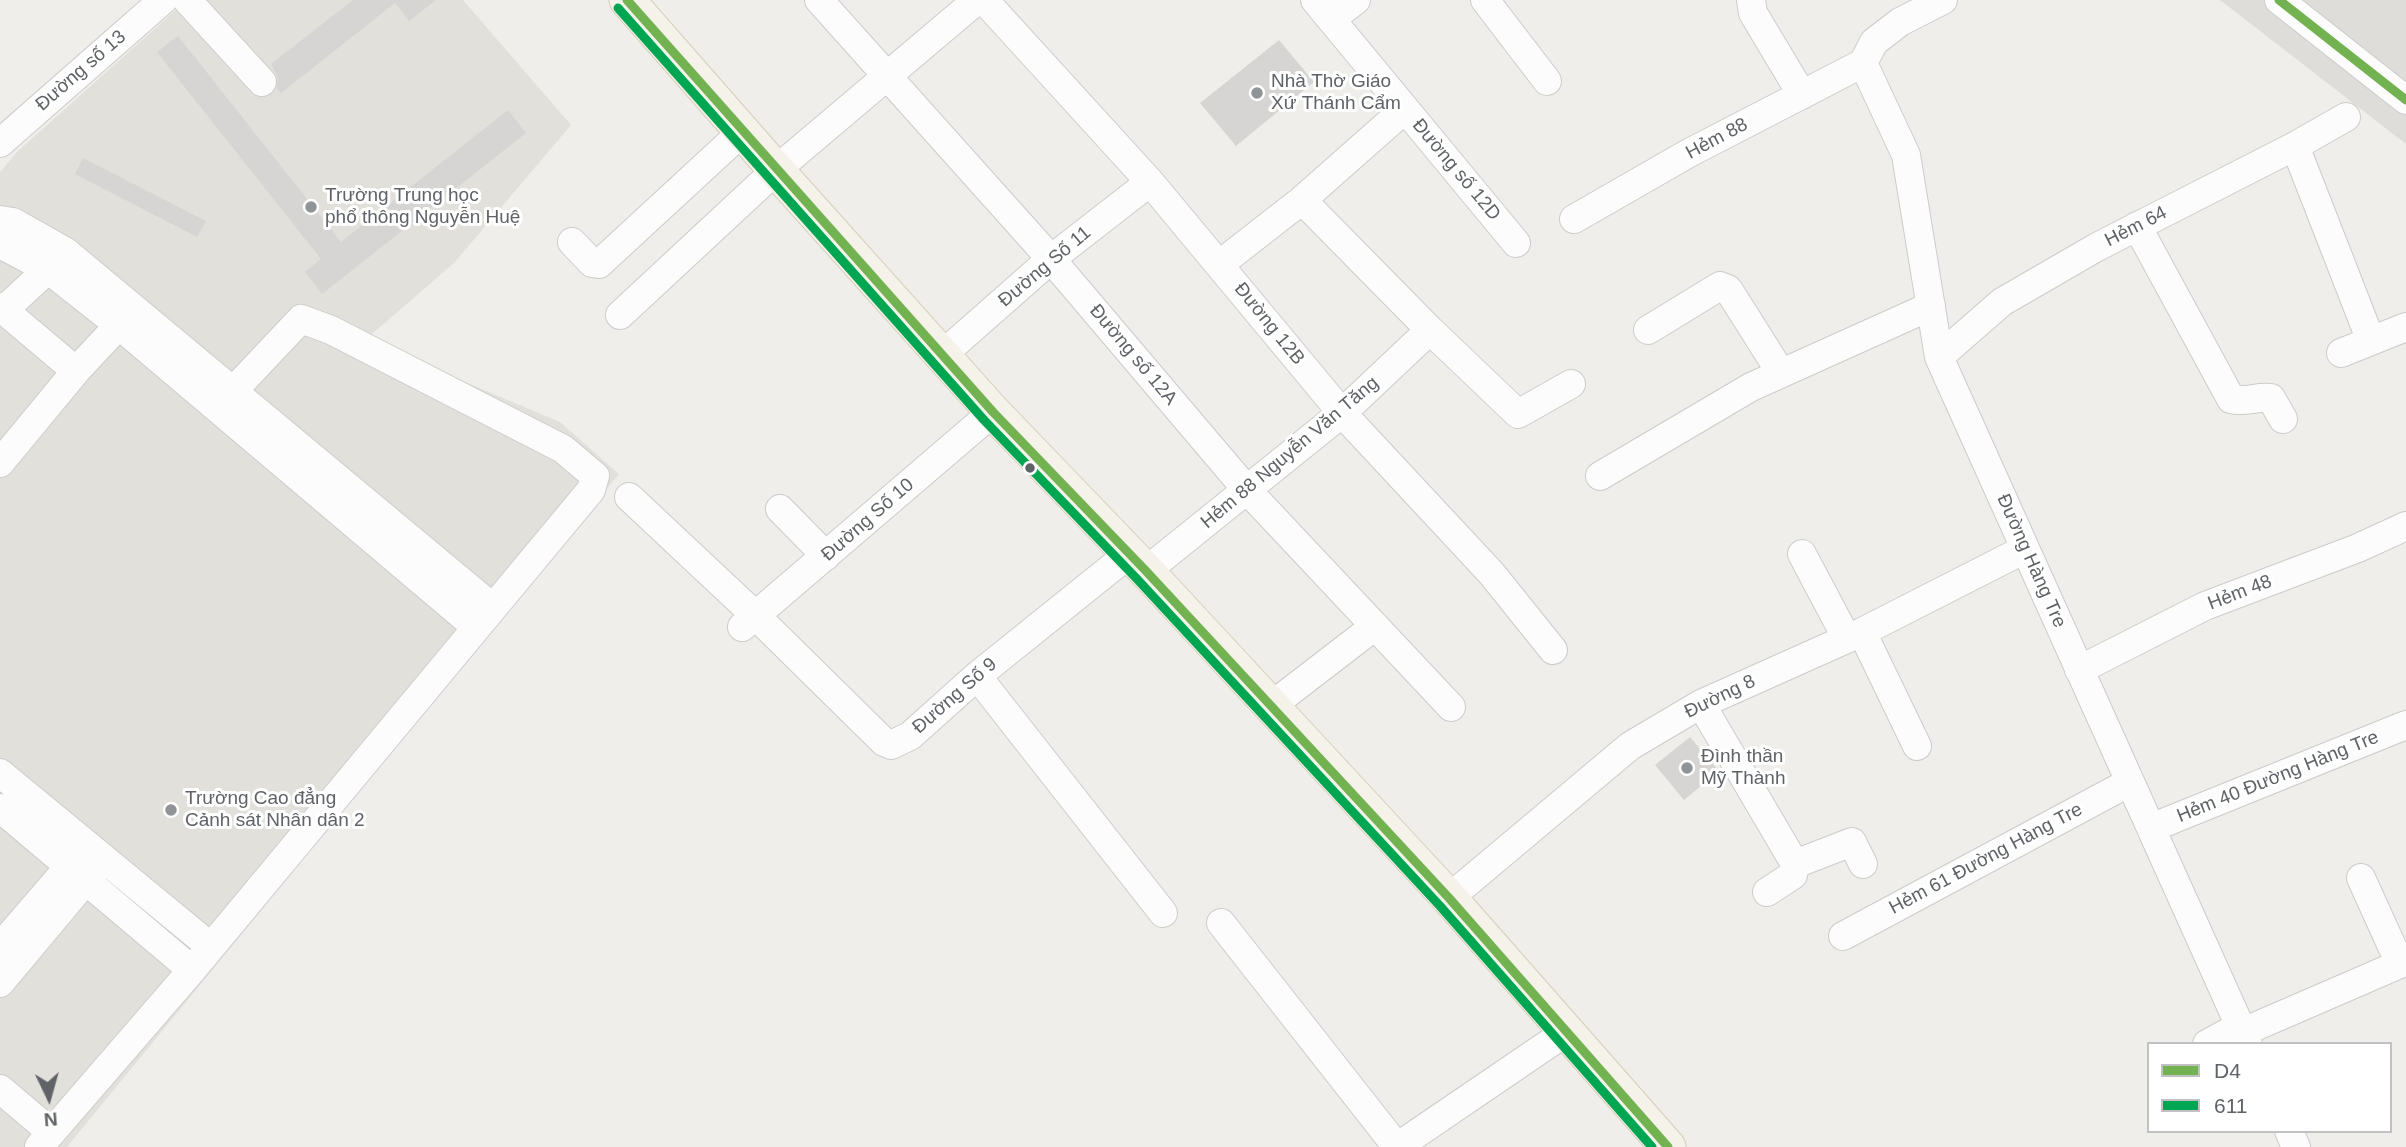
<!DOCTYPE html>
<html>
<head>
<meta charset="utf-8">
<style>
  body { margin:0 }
  #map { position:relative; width:2406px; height:1147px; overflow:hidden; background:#efeeea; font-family:Arial,sans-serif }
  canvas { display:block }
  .legend { position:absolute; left:2147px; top:1042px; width:245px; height:91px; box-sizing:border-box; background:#fff; border:2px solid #bfc1c3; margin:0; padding:9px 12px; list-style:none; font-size:21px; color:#5f6368 }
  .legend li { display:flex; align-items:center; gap:14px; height:35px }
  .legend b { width:35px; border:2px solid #bfc1c3 }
  .north { position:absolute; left:14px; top:1063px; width:70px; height:70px; -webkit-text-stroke:5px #fff; paint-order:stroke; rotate:175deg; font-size:19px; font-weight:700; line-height:28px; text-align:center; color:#5f6368 }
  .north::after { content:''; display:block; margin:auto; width:24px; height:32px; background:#5f6368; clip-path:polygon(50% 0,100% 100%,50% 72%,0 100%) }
</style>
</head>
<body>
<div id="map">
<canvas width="2406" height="1147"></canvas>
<ul class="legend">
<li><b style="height:9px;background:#73b251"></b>D4</li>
<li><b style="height:9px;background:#00a651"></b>611</li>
</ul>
<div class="north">N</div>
</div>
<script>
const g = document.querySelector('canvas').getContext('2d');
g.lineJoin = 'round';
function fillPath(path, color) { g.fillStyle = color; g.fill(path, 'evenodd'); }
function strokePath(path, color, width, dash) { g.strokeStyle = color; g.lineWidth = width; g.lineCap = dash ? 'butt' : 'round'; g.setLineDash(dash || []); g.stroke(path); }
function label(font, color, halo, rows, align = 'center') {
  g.font = font + ' Arial,sans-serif'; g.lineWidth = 6; g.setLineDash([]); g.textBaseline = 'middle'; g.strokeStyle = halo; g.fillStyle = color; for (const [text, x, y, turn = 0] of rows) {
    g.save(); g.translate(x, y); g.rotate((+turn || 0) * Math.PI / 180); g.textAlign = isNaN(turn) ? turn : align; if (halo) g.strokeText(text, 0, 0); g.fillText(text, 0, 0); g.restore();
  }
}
const industrial = new Path2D(`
  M2220,0H2406V144Z`);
const education = new Path2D(`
  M187,0H463L571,125L454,263L365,340L560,422L619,474L67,1147H0V172L18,151Z`);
const building = new Path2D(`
  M353,0H436L409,21L395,3L281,93L277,88L278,78L271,64Z
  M178,36L341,242L508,110L526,133L322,294L305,272L321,259L157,52Z
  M1279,40L1314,82L1236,146L1200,103Z
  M83,158L206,221L197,237L75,174Z
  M1690,737L1719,771L1684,800L1655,765Z`);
const minor = new Path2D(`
  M187,0L262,82
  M819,0L1051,259L1247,490L1451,707
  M984,0L1150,182L1342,413L1492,574L1553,650
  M1315,0L1516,243
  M1485,0L1547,81
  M1751,0L1753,13L1802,95
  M2279,0L2406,100
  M1331,19L1356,0
  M1863,63L1906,155L1939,357L2248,1044
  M1863,63L1874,42L1900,22L1943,0
  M0,143L163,0
  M2295,146L2371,341
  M1302,200L1430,330L1518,414L1571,384
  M1574,219L1689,153L1863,63
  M0,220L13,222L66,252L492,607
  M2137,226L2231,399C2245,403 2257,396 2271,398L2283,419
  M572,242L592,263L599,264L742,132
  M0,244L49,270L120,326L476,627
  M1220,264L1302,200L1405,109
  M0,307L76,371
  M4,310L59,259
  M620,315L776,170L977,0
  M1648,330L1720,286L1728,289L1781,373
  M2341,353L2406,327
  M942,355L1051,259L1150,182
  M1939,357L2002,302L2097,247L2295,146L2346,117
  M0,463L76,371L132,311
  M1600,476L1751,387L1931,306
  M629,497L756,616L884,742L891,745L910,736L977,676L1130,553
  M780,509L826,556
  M1802,554L1847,639
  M1146,571L1342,413L1430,330
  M742,627L993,412
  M1862,632L1917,746
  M2079,670L2205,606L2358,548L2406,526
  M977,676L1163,913
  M1701,704L1795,864L1852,842L1863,864
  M1271,706L1375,626
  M0,773L211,947
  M0,808L192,970
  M2151,828L2406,725
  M1767,892L1793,875L1795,864
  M1449,898L1630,746L1701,704L1862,632L2025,549
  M1221,923L1397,1147
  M1843,936L2130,782
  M0,947L81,853
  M0,983L97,867
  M2243,1032L2400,964L2361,878
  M2207,1044L2240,1026
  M0,1089L51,1132
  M2289,1131L2296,1147
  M39,1147L192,970L591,490L595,476L563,449L331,330L301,319L217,408
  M1397,1147L1566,1032`);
const major = new Path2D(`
  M627,0L776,170L993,412L1146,571L1449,898L1668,1147`);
const bus1 = new Path2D(`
  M627,0L993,412L1146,571L1449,898L1668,1147
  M2279,0L2406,100`);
const bus2 = new Path2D(`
  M618,8L984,420L1137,579L1440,906L1652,1147`);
const markers = [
  [1257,93,7,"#919496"],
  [311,207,7,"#919496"],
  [1030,468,6,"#5f6368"],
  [1687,768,7,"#919496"],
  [171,810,7,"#919496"]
];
const streetNames = [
  ["Đường số 13",81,71,-41],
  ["Hẻm 88",1717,139,-28],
  ["Đường số 12D",1456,170,50],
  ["Hẻm 64",2136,227,-27],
  ["Đường Số 11",1045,267,-40],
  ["Đường 12B",1269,324,51],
  ["Đường số 12A",1133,355,50],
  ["Hẻm 88 Nguyễn Văn Tăng",1290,453,-40],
  ["Đường Số 10",868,520,-41],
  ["Đường Hàng Tre",2031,561,66],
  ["Hẻm 48",2240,593,-21],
  ["Đường Số 9",955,696,-41],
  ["Đường 8",1720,697,-26],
  ["Hẻm 40 Đường Hàng Tre",2278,777,-22],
  ["Hẻm 61 Đường Hàng Tre",1986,859,-28]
];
const poiNames = [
  ["Nhà Thờ Giáo",1271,82],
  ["Xứ Thánh Cẩm",1271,104],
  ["Trường Trung học",325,196],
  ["phổ thông Nguyễn Huệ",325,218],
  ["Đình thần",1701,757],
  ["Mỹ Thành",1701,779],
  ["Trường Cao đẳng",185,799],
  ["Cảnh sát Nhân dân 2",185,821]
];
fillPath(industrial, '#dfddda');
fillPath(education, '#e2e0da');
fillPath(building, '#d6d5d3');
strokePath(minor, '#cbcccc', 30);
strokePath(major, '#d7ceb8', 37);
strokePath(minor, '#fdfcfc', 28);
strokePath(major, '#f4f2e9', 35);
strokePath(bus1, '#73b251', 9);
strokePath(bus2, '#00a651', 9);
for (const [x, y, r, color] of markers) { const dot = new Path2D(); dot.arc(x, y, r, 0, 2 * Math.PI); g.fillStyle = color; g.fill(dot); strokePath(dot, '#fff', 2.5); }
label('19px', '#5f6368', '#fff', streetNames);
label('19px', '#5f6368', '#fff', poiNames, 'left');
</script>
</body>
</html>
